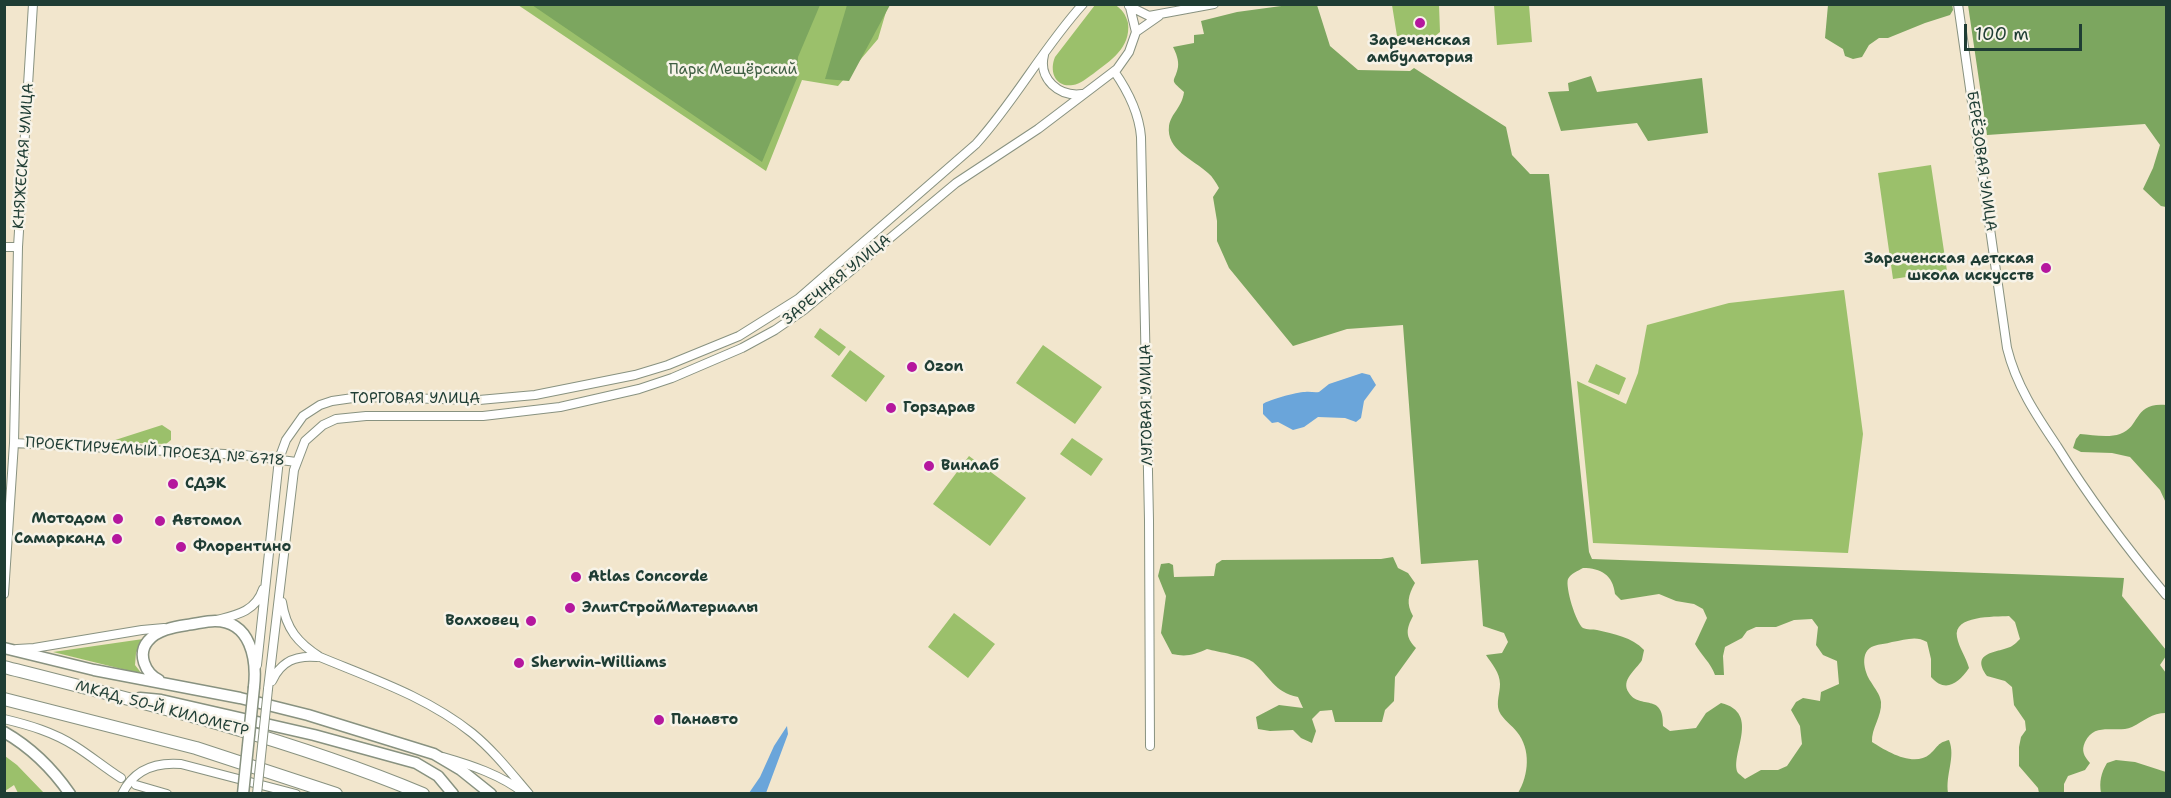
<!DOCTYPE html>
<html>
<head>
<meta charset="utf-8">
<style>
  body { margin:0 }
  #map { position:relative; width:2171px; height:798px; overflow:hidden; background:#f2e6cd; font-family:"Shantell Sans",sans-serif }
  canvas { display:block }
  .frame { position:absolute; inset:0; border:6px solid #1f3d34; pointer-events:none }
  .scale { position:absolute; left:1964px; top:24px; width:118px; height:27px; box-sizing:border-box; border:3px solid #1f3d34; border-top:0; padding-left:8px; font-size:18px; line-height:21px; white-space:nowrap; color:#1f3d34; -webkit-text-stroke:4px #f7f3e8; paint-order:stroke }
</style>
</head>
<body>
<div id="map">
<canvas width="2171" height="798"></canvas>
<div class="frame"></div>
<div class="scale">100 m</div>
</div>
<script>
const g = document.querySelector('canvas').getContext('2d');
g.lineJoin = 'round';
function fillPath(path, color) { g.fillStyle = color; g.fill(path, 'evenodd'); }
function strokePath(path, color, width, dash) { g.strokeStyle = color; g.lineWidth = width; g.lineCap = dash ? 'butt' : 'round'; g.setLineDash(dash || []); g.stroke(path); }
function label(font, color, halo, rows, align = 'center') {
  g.font = font + ' "Shantell Sans",sans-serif'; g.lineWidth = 5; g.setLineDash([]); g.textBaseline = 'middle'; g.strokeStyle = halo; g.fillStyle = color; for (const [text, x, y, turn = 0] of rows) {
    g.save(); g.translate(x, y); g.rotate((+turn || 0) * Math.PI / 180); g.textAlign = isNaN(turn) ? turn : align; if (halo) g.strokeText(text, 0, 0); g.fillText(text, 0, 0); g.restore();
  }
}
const green = new Path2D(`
  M518,5H888L878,39L838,86L802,80L766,171Z
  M1095,5H1115C1122,9 1126,15 1128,23C1131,48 1110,61 1093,74C1087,78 1080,84 1073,85C1055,88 1049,71 1055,57Z
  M1392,5H1439L1440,32L1434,37L1397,36Z
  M1494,5H1529L1532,42L1497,45Z
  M1931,165L1947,271L1893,279L1878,173Z
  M1844,290L1863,434L1848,553L1593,543L1577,381L1626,404L1638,373L1647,325L1729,303Z
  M820,328L846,347L839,356L814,337Z
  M1043,345L1102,387L1075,424L1016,383Z
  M850,350L885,376L866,402L831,376Z
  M1596,364L1626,378L1619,395L1588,382Z
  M162,425L171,431V440L166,444L109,442Z
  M1072,438L1103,459L1091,476L1060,454Z
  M969,456L1026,498L990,546L933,504Z
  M954,613L995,644L968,678L928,647Z
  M143,639L136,653L135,665L142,674L53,652Z
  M5,756L17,765L44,793H18L14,785L5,791Z`);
const forest = new Path2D(`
  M1296,4L1317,5L1330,46L1358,70L1410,71L1414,68L1506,127L1512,155L1530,174H1549L1589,552L1592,559L2124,578L2122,596L2166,650V656L2160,665L2166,673V713C2152,713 2144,721 2132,727C2116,734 2095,721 2085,742C2081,751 2084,756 2090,763L2085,770L2068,776L2064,784V793H2039L2038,788L2019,766V747L2021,737L2026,730L2025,721L2014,705L2012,687L2005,681L1987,676C1969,651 1999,653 2012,646C2015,644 2017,642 2020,639L2015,622L2009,616C1994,617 1953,615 1957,637C1959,648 1966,657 1969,668C1958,684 1945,693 1931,677V659L1927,642C1916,635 1905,640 1892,642C1886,644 1879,644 1874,646C1859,651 1864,672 1871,682C1875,689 1880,694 1881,702C1882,717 1871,728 1872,742C1886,751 1914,768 1930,754C1939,746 1937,743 1949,740C1956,757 1945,775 1948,793H1518C1529,775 1531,749 1517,732C1512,725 1503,720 1499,711C1496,702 1500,693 1500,684C1500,673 1492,664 1486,655L1502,653L1508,642L1504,633L1483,626L1478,560L1421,564L1403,325L1347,329L1293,346L1229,268L1217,241V221L1213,197L1219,188C1216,183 1213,177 1208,173C1193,159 1166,150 1169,126C1171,113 1182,108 1184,92C1168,78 1175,83 1178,67C1179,60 1176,53 1173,47L1194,43V35L1204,34L1201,21L1237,12ZM1583,568C1601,568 1613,575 1615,594L1621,600L1659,594L1676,601L1694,604L1703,609L1707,618L1695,644C1701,655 1711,663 1715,675H1724L1723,656L1725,647L1742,638L1747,631L1756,627H1776L1794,620L1812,619L1818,627L1816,645L1823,655L1837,661L1839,684L1821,692L1820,701L1803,698L1796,702L1791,710L1800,726L1802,744L1787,766L1778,770H1761L1745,779C1744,778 1739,774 1738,773C1729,755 1762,713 1721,703L1706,713L1696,728L1670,731L1663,726C1664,692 1640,710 1629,693C1620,680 1636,670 1642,660C1642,659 1644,651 1644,650C1632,637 1614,634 1597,630C1593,629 1587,630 1583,628C1576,623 1565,587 1568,579C1571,573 1578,571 1583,568Z
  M532,5H820L798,57L797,78L762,162Z
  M847,5H890L849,81L825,79Z
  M1828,5L1952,4L1953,10L1950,15L1925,23L1888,38H1879L1869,45L1862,57L1853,59L1845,56L1843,49L1825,38Z
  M1968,5H2166V207L2161,206L2143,189L2153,168L2160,145L2145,124L1987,135Z
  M1591,76L1597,92L1702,78L1708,133L1648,141L1637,123L1561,131L1548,92L1569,91L1568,83Z
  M2166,405V503L2160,490L2130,457L2112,453L2081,452L2073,448L2076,439L2080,434C2092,435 2109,438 2120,434C2141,427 2133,402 2166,405Z
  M1393,557L1398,568L1408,573L1415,583C1408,596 1406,603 1413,616C1406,629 1405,637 1416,648L1395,677L1394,701L1385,710L1382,722H1335L1332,710L1320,711L1312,719L1316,731L1312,743L1301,738L1293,730L1270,731L1258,729L1256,717L1279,705L1303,708L1298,697C1274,692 1270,677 1253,662C1245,656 1218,652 1207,649C1194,655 1186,657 1172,654L1161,633L1166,596L1158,576L1161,564L1169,563L1173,565L1174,577L1214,576L1216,564L1222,560L1381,559Z
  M2116,760L2135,762L2166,772V793H2101C2099,782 2101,773 2107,763Z`);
const water = new Path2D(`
  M1362,373L1370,375L1376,385L1364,401L1361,418L1356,422L1345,418L1318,417L1304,427L1293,430L1278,422L1272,423L1263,414V404C1268,400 1297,392 1305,392C1310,391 1314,393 1319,392L1329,384Z
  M787,726L788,734L766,793H749L760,777L774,746Z`);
const minor = new Path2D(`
  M1958,4L2007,348C2016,385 2036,415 2057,446C2090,499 2126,547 2166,595
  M1129,6L1149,16L1214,4
  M1136,32L1159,16
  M1044,55C1038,79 1059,97 1082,94
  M1114,71C1128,91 1139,112 1141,137L1149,520L1150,746
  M4,247H18
  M14,443L244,455L296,462
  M4,594L14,443L18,247L33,4
  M282,602C286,629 298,643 320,657C373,679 427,697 472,733C494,751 511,773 529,794
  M217,620C237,615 256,611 263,589
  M17,649L34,648L142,630L164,628
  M257,665L279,459L286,440L303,416L320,405L332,401L360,397L479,400L535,395L635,375L668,365L739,336L798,299L976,144C1015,101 1043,48 1083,4
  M272,681C281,661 296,655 317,657
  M268,689L294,470L305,441L323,425L336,419L366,416H483L560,407L639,389L672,378L742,348L775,330L804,310L956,183L1038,129L1117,69L1129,52L1136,32L1130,7
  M4,719C29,725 53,732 75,746C91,756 105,768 121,778
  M443,757C471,765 501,775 524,793
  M136,785L167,794
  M122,794C134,769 156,762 181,764L296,794`);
const major = new Path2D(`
  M4,648L94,670L240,698L308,715L434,754L461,770L491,794
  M159,680C145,673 137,654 148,641C157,630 174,627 187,625C196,624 206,621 215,621C251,621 257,660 254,687
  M140,698L161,700L314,735L416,763L438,776L453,794
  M4,732C32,748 52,768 70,794`);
const highway = new Path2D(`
  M4,667C146,703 288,738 423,794
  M4,699L196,748L336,794`);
const minorBridge = new Path2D(`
  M257,794L268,689`);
const majorBridge = new Path2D(`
  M243,794L254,687`);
const markers = [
  [1420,23,6,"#b5179e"],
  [2046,268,6,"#b5179e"],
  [912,367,6,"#b5179e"],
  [891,408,6,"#b5179e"],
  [929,466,6,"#b5179e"],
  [173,484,6,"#b5179e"],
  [118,519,6,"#b5179e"],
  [160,521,6,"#b5179e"],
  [117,539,6,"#b5179e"],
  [181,547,6,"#b5179e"],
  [576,577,6,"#b5179e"],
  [570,608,6,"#b5179e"],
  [531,621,6,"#b5179e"],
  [519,663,6,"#b5179e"],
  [659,720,6,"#b5179e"]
];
const poiNames = [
  ["Зареченская",1420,41,"center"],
  ["амбулатория",1420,58,"center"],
  ["Зареченская детская",2034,259,"right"],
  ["школа искусств",2034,276,"right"],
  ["Ozon",924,367],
  ["Горздрав",903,408],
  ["Винлаб",941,466],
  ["СДЭК",185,484],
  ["Мотодом",106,519,"right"],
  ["Автомол",172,521],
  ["Самарканд",105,539,"right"],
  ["Флорентино",193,547],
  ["Atlas Concorde",588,577],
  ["ЭлитСтройМатериалы",582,608],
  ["Волховец",519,621,"right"],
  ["Sherwin-Williams",531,663],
  ["Панавто",671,720]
];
const parkNames = [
  ["Парк Мещёрский",733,70]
];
const streetNames = [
  ["КНЯЖЕСКАЯ УЛИЦА",24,156,-86],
  ["БЕРЁЗОВАЯ УЛИЦА",1981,161,82],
  ["ЗАРЕЧНАЯ УЛИЦА",837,280,-39],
  ["ТОРГОВАЯ УЛИЦА",415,399],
  ["ЛУГОВАЯ УЛИЦА",1147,405,-91],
  ["ПРОЕКТИРУЕМЫЙ ПРОЕЗД № 6718",155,452,4],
  ["МКАД, 50-Й КИЛОМЕТР",162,709,15]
];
fillPath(green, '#9bc06b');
fillPath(forest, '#7ca65f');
fillPath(water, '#6aa5da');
strokePath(minor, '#889280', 10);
strokePath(major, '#889280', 13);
strokePath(highway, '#889280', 14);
strokePath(minor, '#fff', 8);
strokePath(major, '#fff', 10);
strokePath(highway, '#fff', 12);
strokePath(minorBridge, '#889280', 10, []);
strokePath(majorBridge, '#889280', 13, []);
strokePath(minorBridge, '#fff', 8);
strokePath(majorBridge, '#fff', 10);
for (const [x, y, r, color] of markers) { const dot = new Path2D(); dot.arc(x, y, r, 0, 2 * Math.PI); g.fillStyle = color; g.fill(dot); strokePath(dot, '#f7f3e8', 2); }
label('bold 15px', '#1f3d34', '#f7f3e8', poiNames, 'left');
label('15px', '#3e5e42', '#f7f3e8', parkNames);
label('15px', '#1f3d34', '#f7f3e8', streetNames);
</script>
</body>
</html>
